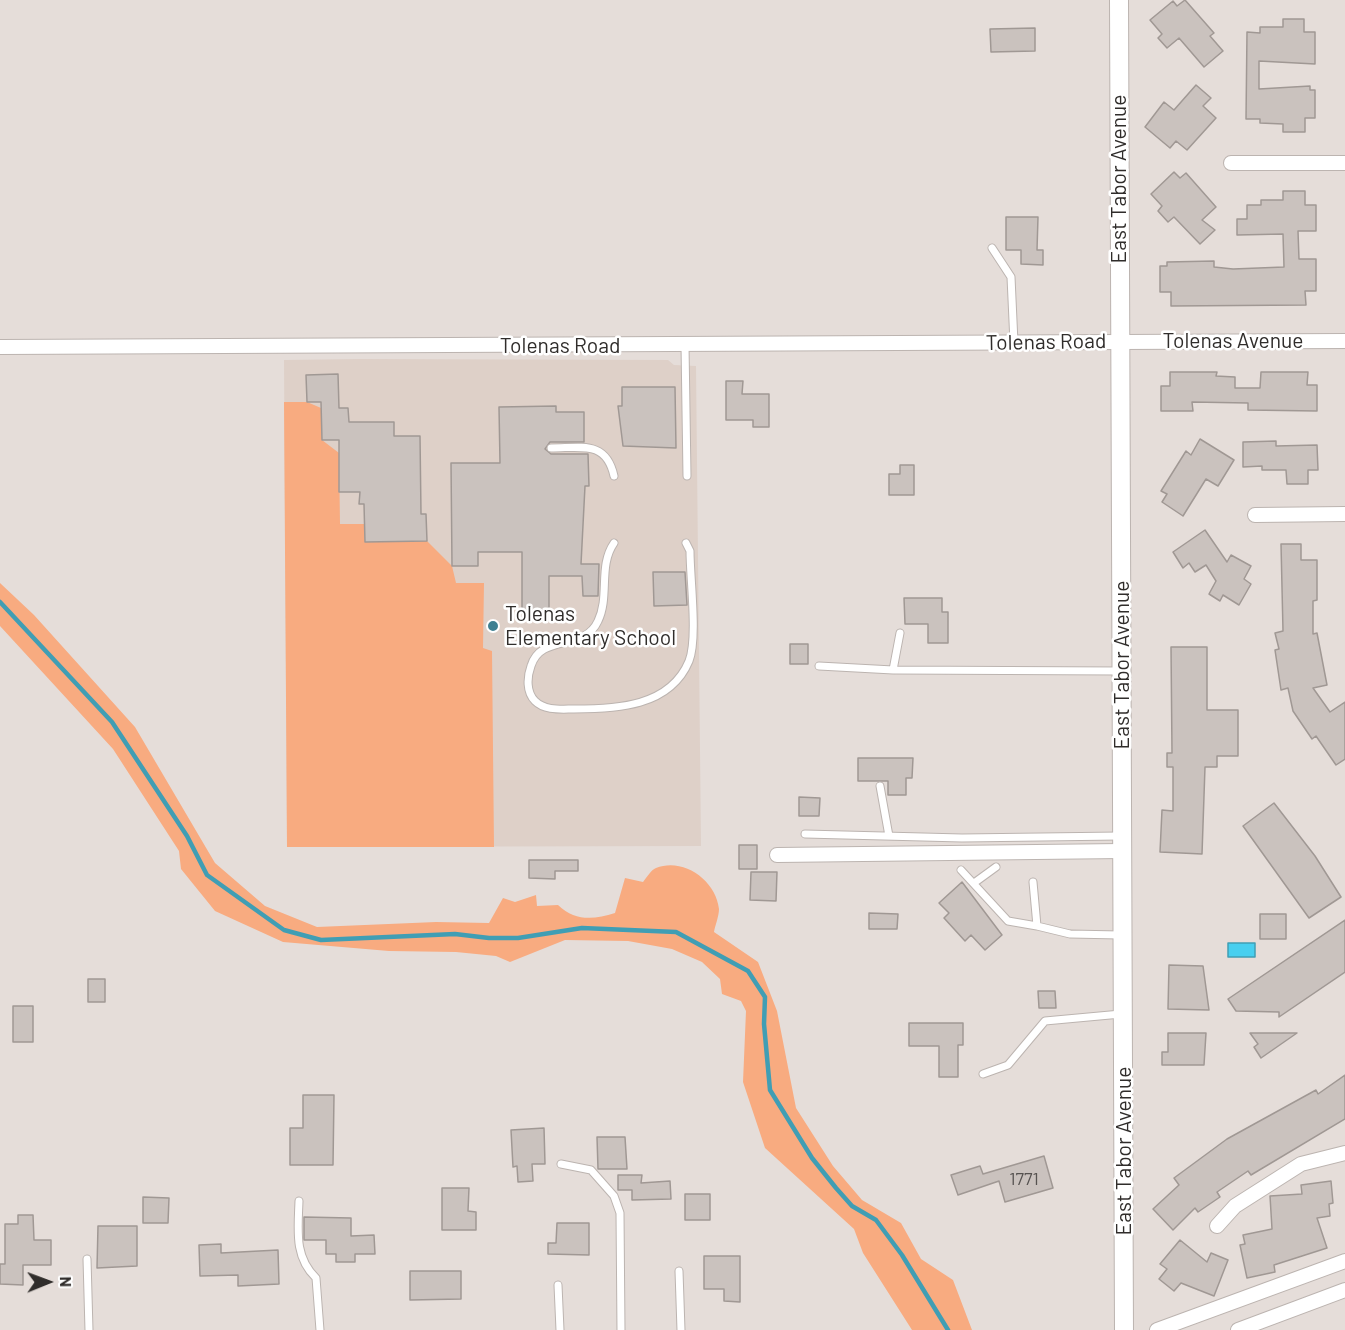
<!DOCTYPE html>
<html>
<head>
<meta charset="utf-8">
<style>
  body { margin:0 }
  #map { position:relative; width:1345px; height:1330px; overflow:hidden; background:#e5ddd9; font-family:Barlow,sans-serif }
  canvas { display:block }
  .north { position:absolute; left:18px; top:1252px; width:60px; height:60px; -webkit-text-stroke:4px #fff; paint-order:stroke; rotate:89deg; font-size:16px; font-weight:700; line-height:24px; text-align:center; color:#302d2b }
  .north::after { content:''; display:block; margin:auto; width:21px; height:27px; background:#302d2b; clip-path:polygon(50% 0,100% 100%,50% 72%,0 100%) }
</style>
</head>
<body>
<div id="map">
<canvas width="1345" height="1330"></canvas>
<div class="north">N</div>
</div>
<script>
const g = document.querySelector('canvas').getContext('2d');
g.lineJoin = 'round';
function fillPath(path, color) { g.fillStyle = color; g.fill(path, 'evenodd'); }
function strokePath(path, color, width, dash) { g.strokeStyle = color; g.lineWidth = width; g.lineCap = dash ? 'butt' : 'round'; g.setLineDash(dash || []); g.stroke(path); }
function label(font, color, halo, rows, align = 'center') {
  g.font = font + ' Barlow,sans-serif'; g.lineWidth = 5; g.setLineDash([]); g.textBaseline = 'middle'; g.strokeStyle = halo; g.fillStyle = color; for (const [text, x, y, turn = 0] of rows) {
    g.save(); g.translate(x, y); g.rotate((+turn || 0) * Math.PI / 180); g.textAlign = isNaN(turn) ? turn : align; if (halo) g.strokeText(text, 0, 0); g.fillText(text, 0, 0); g.restore();
  }
}
const built = new Path2D(`
  M360,359L668,360L674,365L696,366L701,846L287,847L284,360Z`);
const green = new Path2D(`
  M284,402H307L321,408L322,440L339,453L340,524H365V542L427,541L452,566L456,583H484L483,648L492,651L494,847H287Z
  M0,583L34,615L135,727L215,863L265,906L317,927L436,922L489,923L503,898L515,902L536,895L537,906L558,905C575,921 593,920 615,913L625,878L643,882C647,877 651,870 656,868C683,857 716,880 719,909C719,916 715,926 714,932L758,962L777,1011L796,1108L833,1166L862,1200L901,1223L921,1259L953,1280L972,1330H912L863,1253L854,1229L765,1148L743,1082L746,1011L741,1001L722,994L720,979L702,962L672,949L628,941L565,940L510,962L496,956L456,952L389,951L283,942L215,911L181,869L179,851L113,749L0,626Z`);
const water = new Path2D(`
  M1228,943H1255V957H1228Z`);
const stream = new Path2D(`
  M0,602L112,722L187,836L207,875L284,930L321,940L455,934L489,938H518L582,928L676,932L748,971L765,997L764,1024L770,1090L812,1158L836,1188L852,1206L876,1220L902,1255L948,1330`);
const building = new Path2D(`
  M1185,0L1214,33L1210,36L1223,51L1204,67L1179,38L1167,48L1158,38L1162,34L1150,20L1173,1L1177,6Z
  M1283,19H1304V32H1315V64L1259,61V89L1310,86V90H1315V118H1305V132H1283V124L1260,123V119H1246L1247,32L1260,33V27H1283Z
  M1035,28V51L991,52L990,29Z
  M1196,85L1211,98L1203,106L1216,118L1187,150L1176,141L1170,148L1145,127L1164,102L1174,110Z
  M1174,172L1180,178L1186,173L1216,207L1202,220L1215,230L1200,244L1174,217L1168,222L1158,211L1162,206L1151,194Z
  M1283,191H1305V205H1316V231H1298L1299,259H1316V291H1305L1306,305L1171,306V292H1160V266H1167V262L1214,261V267L1233,269L1284,267L1283,234L1237,235V219H1247V205H1261V200H1283Z
  M1006,217H1038L1037,250H1043V265L1021,264V250H1006Z
  M1170,372H1217L1216,376L1235,377V388H1260L1261,372H1308L1307,385H1317V411L1248,410V403L1192,402L1193,411H1161V386H1170Z
  M338,374L339,408H348L349,422H394V436H420L421,514H426L427,541L365,542L364,504H359L360,492H339V440H322L321,402H307L306,375Z
  M726,381H743L742,394H769V427H753V420H726Z
  M622,387H675L676,448L623,446L618,406H622Z
  M556,406V412H584V442H550L545,449L551,454H588L589,486H585L581,564H599L598,596H583L582,576H549V610H522V552H478V566H452L451,463H500L499,407Z
  M1200,439L1234,460L1218,486L1206,479L1183,516L1162,502L1167,494L1161,491L1186,451L1191,455Z
  M1276,441V446L1317,445L1318,470H1308V484H1287L1286,470H1262V466L1243,467V442Z
  M900,465H914V495H889V474H900Z
  M1205,530L1227,562L1231,555L1251,566L1244,579L1251,584L1239,605L1223,595L1220,601L1209,594L1216,581L1206,565L1195,572L1189,563L1183,568L1173,552Z
  M1281,544H1301V560H1317V600L1313,601V634L1317,633L1327,685L1313,688L1330,712L1345,702V759L1336,765L1316,736L1312,739L1293,711L1288,688L1281,690L1275,650L1279,649L1275,633L1283,631Z
  M653,572H685L687,605L654,606Z
  M904,598H942V612H948V643H928V624H905Z
  M790,644H808V664H790Z
  M1171,647H1207V710H1238V756H1217V767H1205L1202,854L1160,852L1162,810L1173,811V767H1167V753H1172Z
  M858,758H913L912,778H906V795H888V781H858Z
  M799,797L820,798L819,816H799Z
  M1274,803L1315,856L1341,897L1309,918L1243,826Z
  M739,845H757V869H739Z
  M529,860H578V871H555V879L529,878Z
  M751,872H777L776,901L750,900Z
  M962,882L1002,935L985,950L971,935L965,941L944,918L949,913L939,903Z
  M869,913L898,914L897,929H869Z
  M1260,914H1286V939H1260Z
  M1345,920V972L1279,1017V1012L1236,1011L1228,999Z
  M1169,965L1203,966L1209,1010L1168,1009Z
  M88,979H105V1002H88Z
  M1038,991H1055L1056,1008H1039Z
  M13,1006H33V1042H13Z
  M909,1023H963V1045H958V1077H939V1046H909Z
  M1168,1033H1206L1204,1065H1162V1052H1168Z
  M1250,1033H1297L1261,1058L1254,1047L1258,1044Z
  M1345,1075V1119L1251,1175L1248,1171L1217,1192L1220,1197L1198,1212L1195,1208L1173,1230L1153,1209L1179,1185L1174,1178L1227,1139L1316,1090L1318,1094Z
  M303,1095H334L333,1165H290V1128H303Z
  M544,1128L545,1164H532L533,1181L518,1182L517,1166L513,1167L511,1130Z
  M597,1137H625L627,1169H598Z
  M1044,1156L1053,1188L1005,1202L999,1181L958,1195L951,1175L980,1166L983,1174Z
  M618,1175H642L641,1183L670,1181L671,1199L632,1200V1190H618Z
  M1331,1181L1333,1203L1329,1204L1330,1216L1317,1218L1327,1248L1274,1265L1275,1272L1247,1278L1240,1245L1245,1244L1243,1235L1272,1229L1270,1196L1302,1194L1301,1185Z
  M442,1188H469L468,1211L476,1212V1230H442Z
  M685,1194H710V1220H685Z
  M143,1197L169,1198L168,1223H143Z
  M18,1215H33L34,1240H51V1265H23V1285L0,1284V1264H5V1224H18Z
  M304,1217L351,1218V1236L374,1235L375,1254H355V1262H336V1254H326V1240H304Z
  M557,1223H589V1255L548,1254V1243H556Z
  M98,1226H137V1266L97,1268Z
  M1180,1240L1207,1262L1211,1253L1228,1260L1214,1296L1181,1283L1174,1291L1159,1279L1167,1269L1160,1264Z
  M221,1244V1253L278,1250L279,1284L238,1286V1275L200,1276L199,1245Z
  M704,1256H740V1302L724,1301V1289H704Z
  M410,1271H461V1299L410,1300Z`);
const service = new Path2D(`
  M992,248L1011,277L1014,343
  M685,345L687,476
  M551,448C581,448 606,440 614,476
  M614,543C598,566 610,596 598,621C584,652 541,633 531,666C527,677 526,692 535,701C545,711 561,709 574,709C616,709 670,707 689,661C698,638 690,579 690,551L686,543
  M900,633L893,670L1120,671
  M819,666L893,670
  M880,786L889,836
  M805,834L962,838L1120,836
  M961,870L1008,921L1037,926
  M1033,882L1037,926L1070,934L1120,935
  M974,883L996,867
  M983,1074L1008,1065L1045,1021L1121,1014
  M561,1164L591,1170L614,1196L620,1213L621,1330
  M299,1201C298,1230 294,1257 316,1278L320,1330
  M87,1259L89,1330
  M679,1271L681,1330
  M558,1285L560,1330`);
const minor = new Path2D(`
  M1231,163H1345
  M0,347L1345,341
  M1255,515L1345,514
  M777,855L1122,851
  M1217,1226L1235,1206L1301,1164L1345,1153
  M1157,1330L1345,1261
  M1238,1330L1345,1290`);
const secondary = new Path2D(`
  M1119,0L1124,1330`);
const markers = [
  [493,626,6,"#3e8092"]
];
const numberNames = [
  ["1771",1024,1179]
];
const streetNames = [
  ["East Tabor Avenue",1119,179,-90],
  ["Tolenas Avenue",1233,341],
  ["Tolenas Road",1046,342,-1],
  ["Tolenas Road",560,346],
  ["East Tabor Avenue",1122,665,-90],
  ["East Tabor Avenue",1124,1151,-90]
];
const poiNames = [
  ["Tolenas",505,614],
  ["Elementary School",505,638]
];
fillPath(built, '#ded0c8');
fillPath(green, '#f8ab80');
fillPath(water, '#47cfef');
strokePath(water, '#409eb4', 1.5);
strokePath(stream, '#409eb4', 4.5);
fillPath(building, '#cac2be');
strokePath(building, '#a09894', 1.5);
strokePath(service, '#bcb4b0', 9);
strokePath(minor, '#bcb4b0', 16);
strokePath(secondary, '#bcb4b0', 20);
strokePath(service, '#fff', 7);
strokePath(minor, '#fff', 14);
strokePath(secondary, '#fff', 18);
for (const [x, y, r, color] of markers) { const dot = new Path2D(); dot.arc(x, y, r, 0, 2 * Math.PI); g.fillStyle = color; g.fill(dot); strokePath(dot, '#fff', 2); }
label('18px', '#565250', null, numberNames);
label('21px', '#302d2b', '#fff', streetNames);
label('21px', '#302d2b', '#fff', poiNames, 'left');
</script>
</body>
</html>
